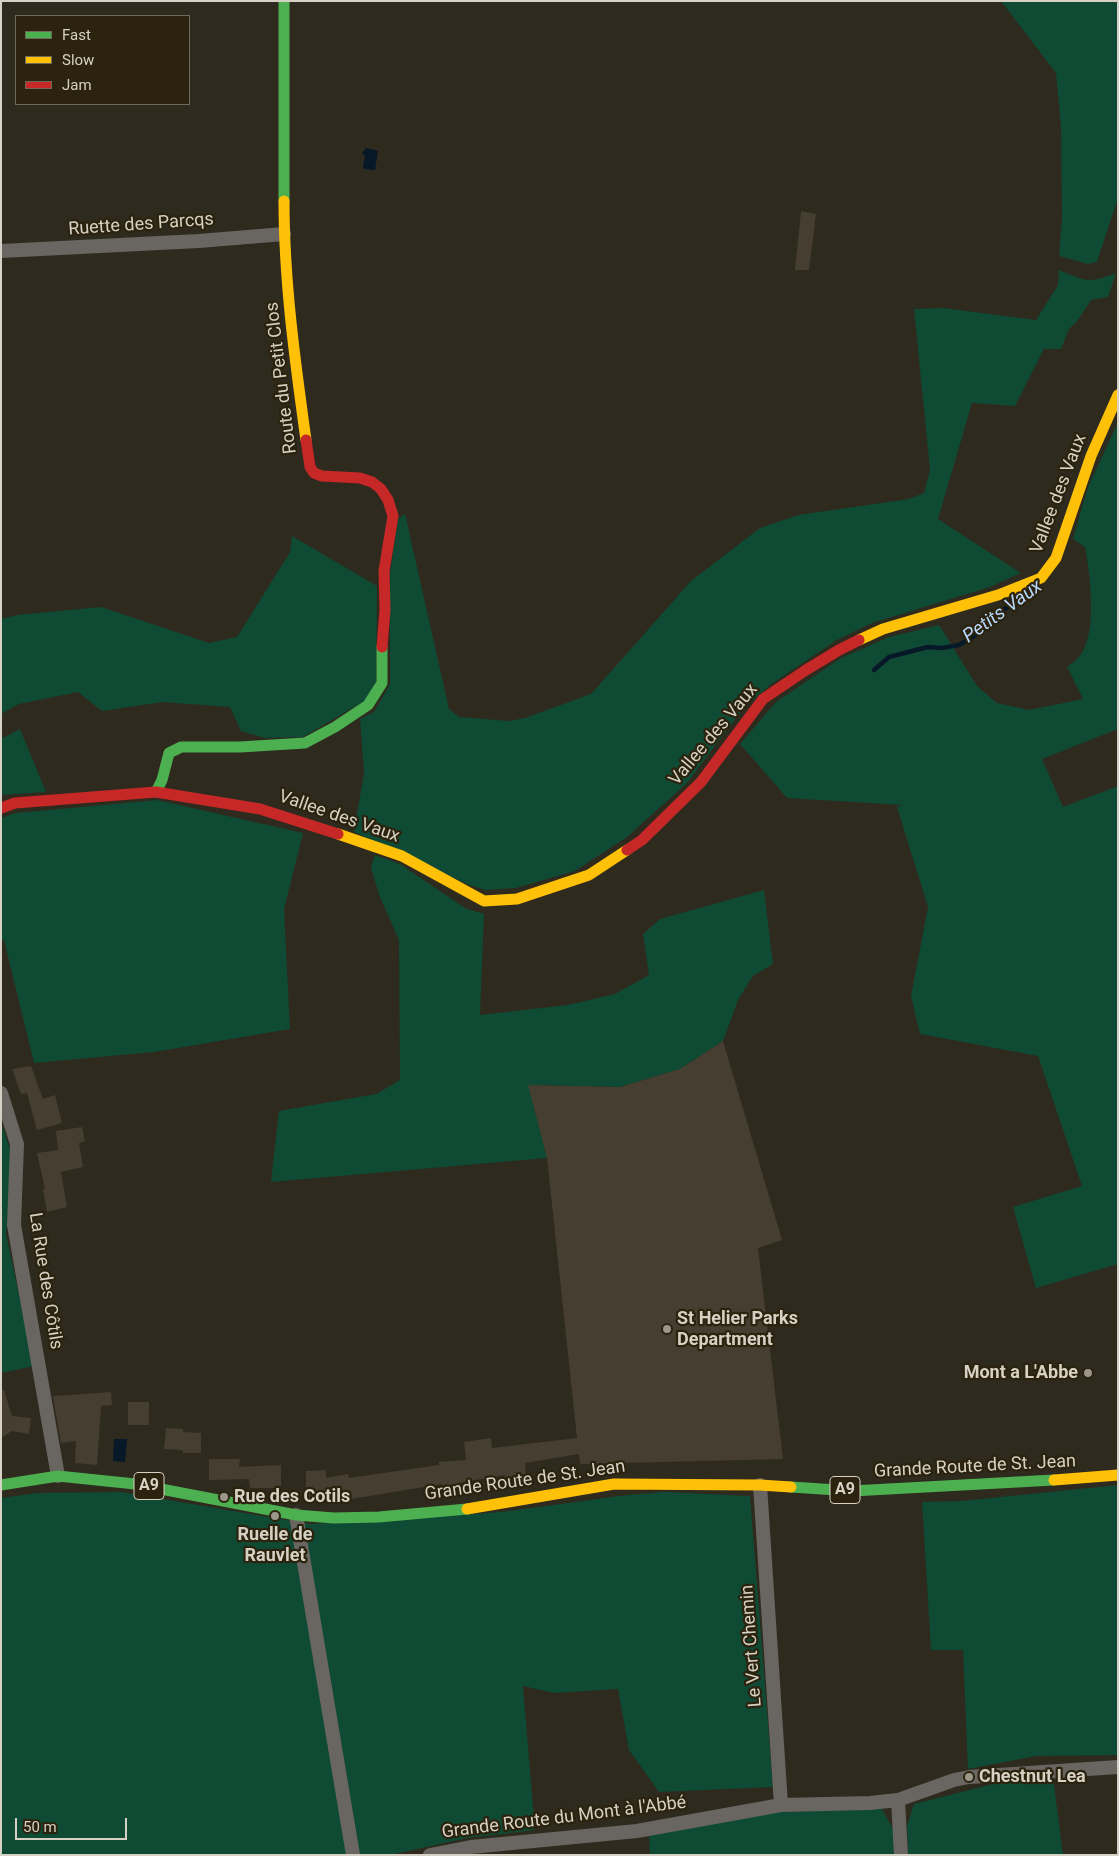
<!DOCTYPE html>
<html>
<head>
<meta charset="utf-8">
<style>
  body { margin:0 }
  #map { position:relative; width:1119px; height:1856px; overflow:hidden; background:#2f2a1e; font-family:Roboto,sans-serif }
  canvas { display:block }
  .frame { position:absolute; inset:0; border:2px solid #d6d1c4; pointer-events:none }
  .legend { position:absolute; left:15px; top:15px; width:175px; height:90px; box-sizing:border-box; background:#2b230e; border:1px solid #6f6957; margin:0; padding:6px 9px; list-style:none; font-size:15px; color:#d6d1c4 }
  .legend li { display:flex; align-items:center; gap:10px; height:25px }
  .legend b { width:25px; border:1px solid #6f6957 }
  .scale { position:absolute; left:15px; top:1818px; width:112px; height:22px; box-sizing:border-box; border:2px solid #d6d1c4; border-top:0; padding-left:6px; font-size:15px; line-height:18px; white-space:nowrap; color:#d6d1c4; -webkit-text-stroke:4px #2b230e; paint-order:stroke }
</style>
</head>
<body>
<div id="map">
<canvas width="1119" height="1856"></canvas>
<div class="frame"></div>
<ul class="legend">
<li><b style="height:6px;background:#4caf50"></b>Fast</li>
<li><b style="height:6px;background:#ffc107"></b>Slow</li>
<li><b style="height:6px;background:#c62828"></b>Jam</li>
</ul>
<div class="scale">50 m</div>
</div>
<script>
const g = document.querySelector('canvas').getContext('2d');
g.lineJoin = 'round';
function fillPath(path, color) { g.fillStyle = color; g.fill(path, 'evenodd'); }
function strokePath(path, color, width, dash) { g.strokeStyle = color; g.lineWidth = width; g.lineCap = dash ? 'butt' : 'round'; g.setLineDash(dash || []); g.stroke(path); }
function label(font, color, halo, rows, align = 'center') {
  g.font = font + ' Roboto,sans-serif'; g.lineWidth = 4.5; g.setLineDash([]); g.textBaseline = 'middle'; g.strokeStyle = halo; g.fillStyle = color; for (const [text, x, y, turn = 0] of rows) {
    g.save(); g.translate(x, y); g.rotate((+turn || 0) * Math.PI / 180); g.textAlign = isNaN(turn) ? turn : align; if (halo) g.strokeText(text, 0, 0); g.fillText(text, 0, 0); g.restore();
  }
}
const green = new Path2D(`
  M1001,1H1118V198L1097,262L1088,264L1059,256L1062,219L1061,127L1056,73Z
  M1059,270C1086,281 1088,284 1116,273L1108,297L1091,300L1078,320L1069,329L1061,349H1044L1015,406L972,403L938,519L1021,573L990,587L872,623L837,640L771,684L743,709L687,783L627,837L575,871L516,888L485,890L467,884L354,832L364,773L360,719L374,712L390,684V574L398,519L405,514L449,709L459,717L509,721L525,718L591,694L691,581L760,528L798,515L909,499L924,493L930,470L914,309L943,308L1036,320L1058,285Z
  M1118,422V729L1042,759L1063,807L1118,786V1264L1036,1288L1013,1207L1082,1186L1038,1056L920,1034L911,996L928,907L897,807L902,805L787,798L740,744L776,702L841,658L889,637L939,625L977,686L997,703L1029,710L1083,699L1067,667C1071,664 1075,661 1079,657C1098,635 1090,574 1085,547L1073,539L1088,487Z
  M292,536L377,586L376,682L366,700L303,737L265,738L241,731L230,707L162,702L102,711L78,692L19,704L1,714V619L17,615L101,607L209,643L237,637L290,552Z
  M20,729L46,792L1,795V739Z
  M157,800L303,833L284,909L290,1029L154,1052L34,1063L4,940L1,941V818L16,813Z
  M375,855L400,864L465,908L484,914L480,1015L568,1005L615,994L649,975L643,934L660,919L764,890L773,964L753,976L738,1000L723,1041L680,1069L620,1087L529,1085L547,1158L271,1182L279,1111L376,1094L400,1080L399,940L379,895L371,867Z
  M1,1122L13,1158L6,1234L34,1366L1,1373Z
  M1118,1485V1755L1036,1756L968,1769L963,1650H931L922,1502L962,1501Z
  M121,1492L310,1524L502,1512L627,1495L664,1492L750,1496L773,1787L659,1792L629,1750L618,1689L554,1693L523,1686L535,1830L467,1838L390,1855H1V1498L37,1493Z
  M1052,1769L1063,1855H908L907,1826L914,1804Z
  M882,1809L894,1831L895,1855H650L649,1835L776,1812Z`);
const water = new Path2D(`
  M366,148L378,151L375,170L364,169L363,166L365,156L362,153Z
  M114,1439H127L125,1462L113,1461Z`);
const stream = new Path2D(`
  M874,670L889,657L928,647L942,648L959,645L977,634L991,616L1018,602L1039,588`);
const building = new Path2D(`
  M801,211L816,214L809,270H795Z
  M723,1041L782,1240L758,1248L783,1459L580,1464L579,1454L525,1463L526,1476L505,1479V1475L458,1483L457,1494L444,1496L442,1484L351,1499L350,1494L330,1498L329,1496L306,1498V1471L326,1470V1478L348,1474L349,1478L439,1465V1462L466,1460L464,1442L491,1438L492,1448L577,1438L547,1158L528,1085L620,1087L680,1069Z
  M31,1066L43,1099L55,1095L62,1123L37,1130L27,1093L21,1094L12,1069Z
  M82,1127L85,1141L79,1143L83,1167L61,1172L67,1207L47,1212L43,1189H45L37,1153L58,1150L56,1131Z
  M1,1390H4L12,1416L31,1418L29,1434L12,1431L1,1438Z
  M111,1392L112,1405L101,1406L97,1465L75,1463L76,1441L61,1443L53,1396Z
  M128,1402H149V1425H128Z
  M166,1428L183,1429V1432L201,1433V1453H183V1450L164,1449Z
  M209,1459H240L239,1467L281,1465V1488H250L249,1479L209,1480Z`);
const street = new Path2D(`
  M1,251L199,241L284,234
  M1,1093L17,1144L14,1225L58,1476
  M760,1485L781,1805
  M296,1515L353,1855
  M898,1800L901,1855
  M430,1855L471,1847L637,1831L781,1805L870,1803L898,1800L954,1780L969,1777L1118,1767`);
const fast = new Path2D(`
  M284,1V201
  M156,792L162,780L169,753L181,747H240L305,743L335,727L368,705L382,683V647
  M1,1485L58,1476L135,1484L296,1515L334,1518L379,1517L467,1509
  M791,1487L852,1491L1054,1480`);
const slow = new Path2D(`
  M284,201C284,281 295,361 306,440
  M859,640L883,629L998,595L1041,578L1056,558L1091,456L1118,395
  M338,834L402,856L484,901L517,899L589,875L627,850
  M1054,1480L1118,1475
  M467,1509L614,1484L760,1485L791,1487`);
const jam = new Path2D(`
  M306,440L310,467L314,473L322,476L360,478L372,482L381,489L388,500L393,516L384,571L385,610L382,647
  M1,808L15,803L156,792L260,809L338,834
  M627,850L642,840L701,782L763,699L806,670L839,650L859,640`);
const markers = [
  [667,1329,5,"#9c978a"],
  [1088,1373,5,"#9c978a"],
  [224,1497,5,"#9c978a"],
  [275,1516,5,"#9c978a"],
  [969,1777,5,"#9c978a"]
];
const shields = [
  [149,1486,30],
  [845,1490,30]
];
const shieldNames = [
  ["A9",149,1486],
  ["A9",845,1490]
];
const streetNames = [
  ["Ruette des Parcqs",141,225,-4],
  ["Route du Petit Clos",282,378,-97],
  ["Vallee des Vaux",1059,494,-69],
  ["Vallee des Vaux",714,735,-50],
  ["Vallee des Vaux",339,817,19],
  ["La Rue des Côtils",45,1281,81],
  ["Grande Route de St. Jean",975,1467,-3],
  ["Grande Route de St. Jean",525,1481,-8],
  ["Le Vert Chemin",752,1646,-94],
  ["Grande Route du Mont à l'Abbé",564,1818,-7]
];
const poiNames = [
  ["St Helier Parks",677,1319],
  ["Department",677,1340],
  ["Mont a L'Abbe",1078,1373,"right"],
  ["Rue des Cotils",234,1497],
  ["Ruelle de",275,1535,"center"],
  ["Rauvlet",275,1556,"center"],
  ["Chestnut Lea",979,1777]
];
const waterNames = [
  ["Petits Vaux",1003,612,-36]
];
fillPath(green, '#0f4a34');
fillPath(water, '#071829');
strokePath(stream, '#071829', 4.5);
fillPath(building, '#463e30');
strokePath(street, '#696560', 14);
strokePath(fast, '#4caf50', 11);
strokePath(slow, '#ffc107', 11);
strokePath(jam, '#c62828', 11);
for (const [x, y, r, color] of markers) { const dot = new Path2D(); dot.arc(x, y, r, 0, 2 * Math.PI); g.fillStyle = color; g.fill(dot); strokePath(dot, '#2b230e', 2); }
for (const [x, y, w] of shields) { const box = new Path2D(); box.roundRect(x - w / 2, y - 13.5, w, 27, 4); g.fillStyle = '#2b230e'; g.fill(box); strokePath(box, '#d6d1c4', 1); }
label('bold 16px', '#d6d1c4', null, shieldNames);
label('18px', '#d6d1c4', '#2b230e', streetNames);
label('bold 18px', '#d6d1c4', '#2b230e', poiNames, 'left');
label('italic 19px', '#b7d8fd', '#2b230e', waterNames);
</script>
</body>
</html>
